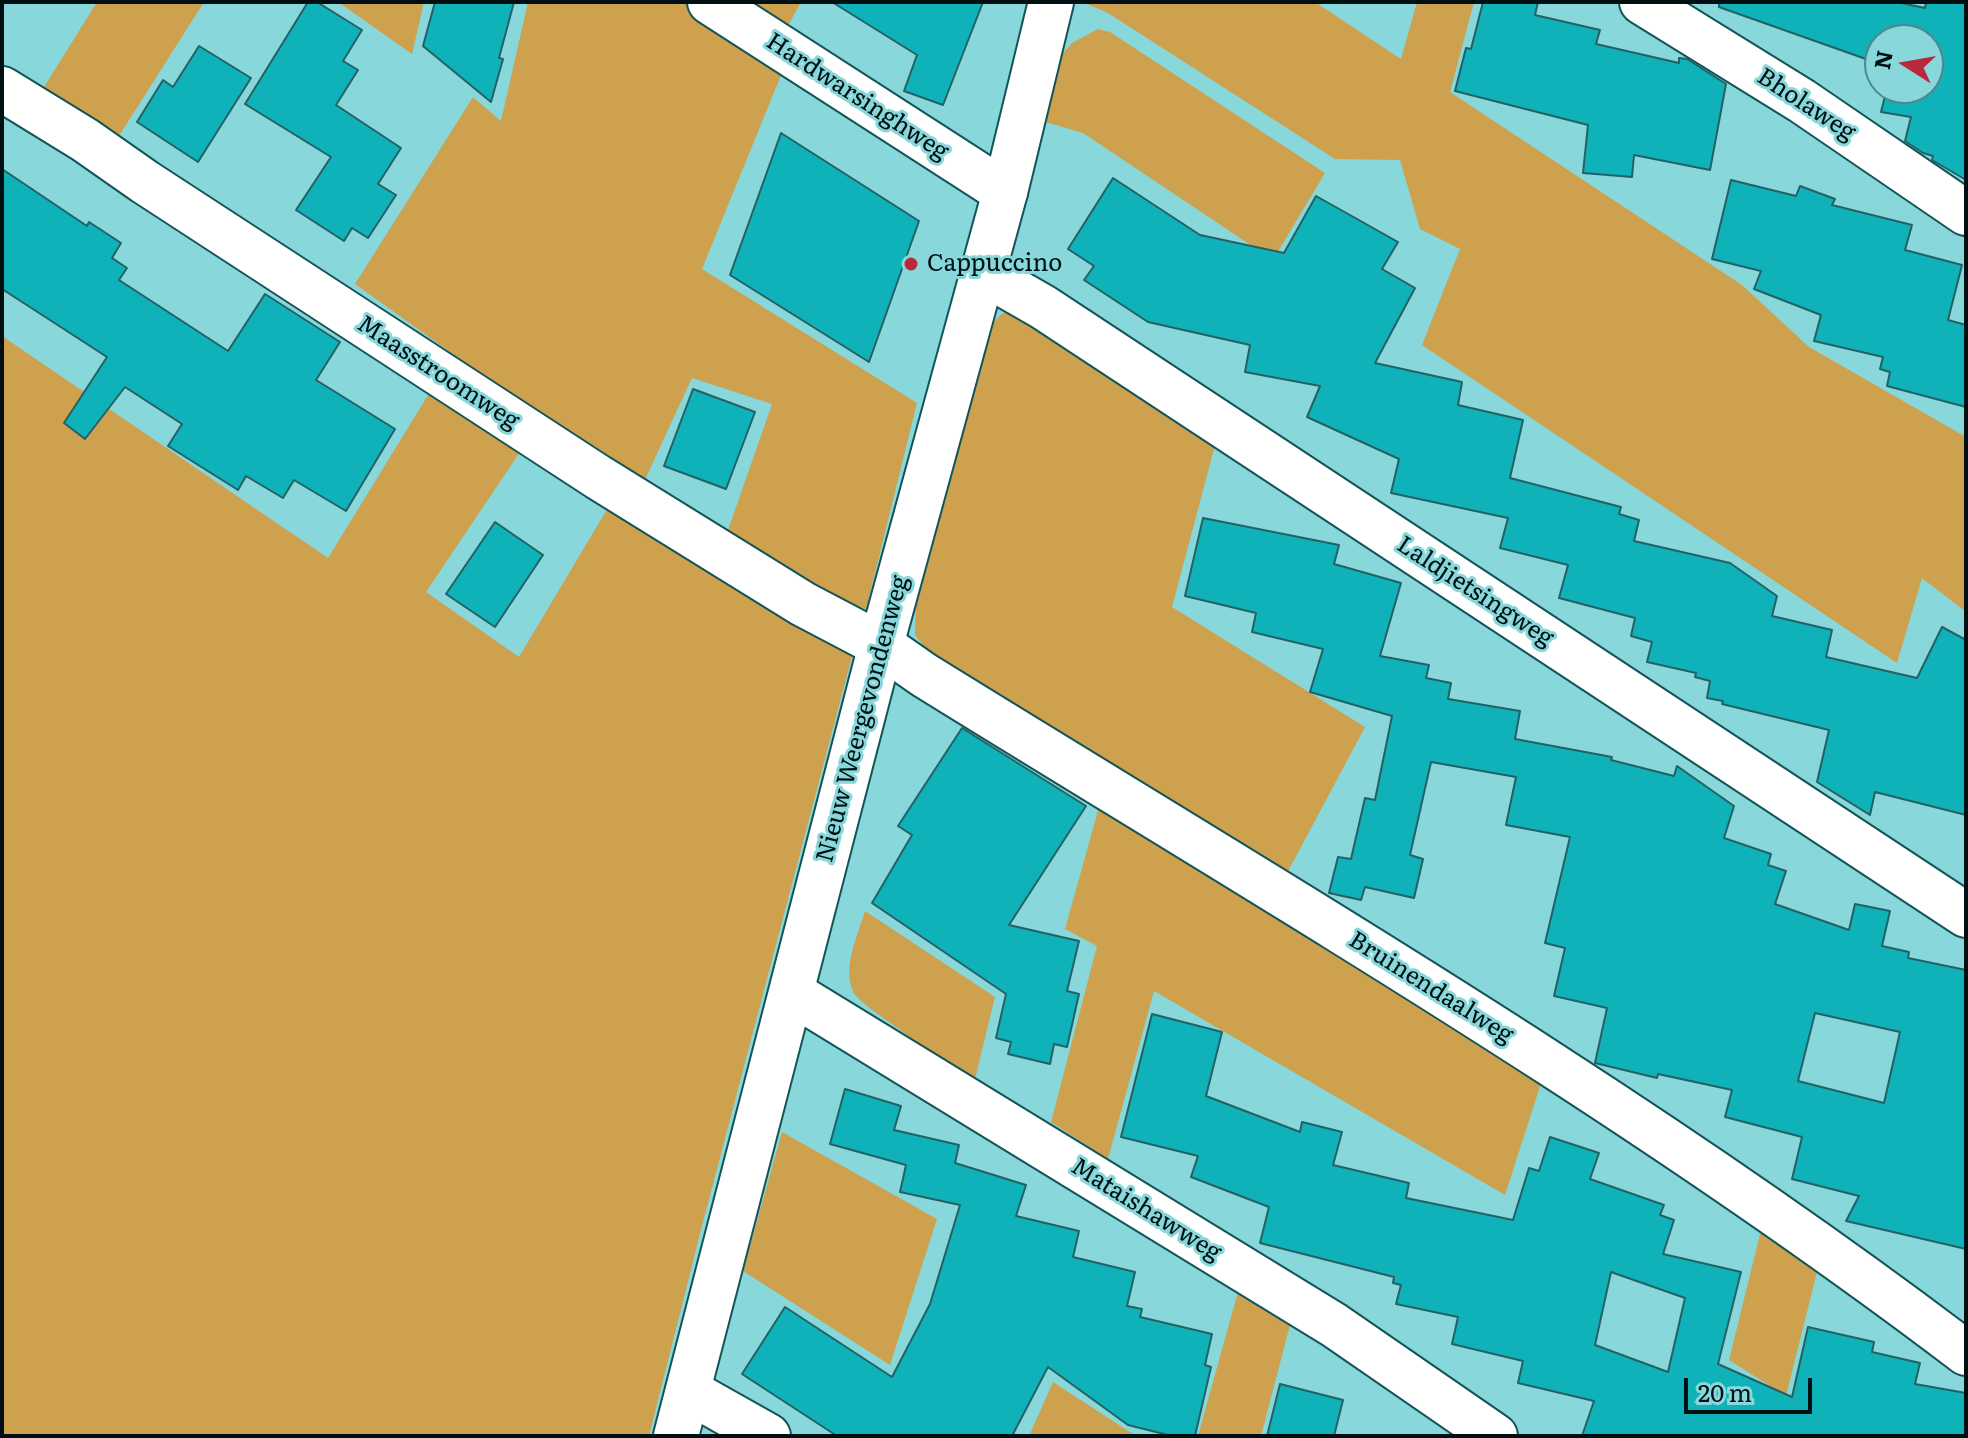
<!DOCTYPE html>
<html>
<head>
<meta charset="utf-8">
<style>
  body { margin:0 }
  #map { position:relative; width:1968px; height:1438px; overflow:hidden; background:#87d7db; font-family:Literata,serif }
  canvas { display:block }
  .frame { position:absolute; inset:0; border:4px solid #001012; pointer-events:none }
  .north { position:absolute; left:1864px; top:24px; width:80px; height:80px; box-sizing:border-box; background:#87d7db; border:2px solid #51878b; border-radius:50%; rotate:281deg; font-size:22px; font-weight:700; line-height:32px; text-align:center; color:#001012 }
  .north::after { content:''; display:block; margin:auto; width:28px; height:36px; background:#ba293b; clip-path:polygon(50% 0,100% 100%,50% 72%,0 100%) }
  .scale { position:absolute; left:1684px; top:1378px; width:128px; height:36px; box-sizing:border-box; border:4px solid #001012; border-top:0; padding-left:10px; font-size:24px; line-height:28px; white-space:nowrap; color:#001012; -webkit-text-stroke:6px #87d7db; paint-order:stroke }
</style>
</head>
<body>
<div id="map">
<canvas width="1968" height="1438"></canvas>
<div class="frame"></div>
<div class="north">N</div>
<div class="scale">20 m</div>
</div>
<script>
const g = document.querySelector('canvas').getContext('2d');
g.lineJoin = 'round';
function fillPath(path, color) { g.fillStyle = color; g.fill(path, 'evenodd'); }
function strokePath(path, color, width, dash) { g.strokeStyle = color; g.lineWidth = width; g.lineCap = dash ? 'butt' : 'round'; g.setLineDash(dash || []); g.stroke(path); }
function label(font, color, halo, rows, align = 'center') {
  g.font = font + ' Literata,serif'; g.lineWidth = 6; g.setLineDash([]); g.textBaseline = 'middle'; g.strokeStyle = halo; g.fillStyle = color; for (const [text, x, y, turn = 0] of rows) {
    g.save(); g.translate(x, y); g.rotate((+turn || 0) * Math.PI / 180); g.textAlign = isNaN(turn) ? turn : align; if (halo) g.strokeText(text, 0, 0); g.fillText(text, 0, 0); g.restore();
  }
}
const green = new Path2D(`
  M97,2H204L117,139L39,95Z
  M341,2H424L412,54L341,4Z
  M528,2H682L784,68L702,269L917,403L866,609L805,585L727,533L772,404L692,378L643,484L563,433L355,284L473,97L501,121Z
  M735,2H801L784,33Z
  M1082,2H1315L1401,59L1417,2H1474L1450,92L1742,285L1809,347L1966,437V612L1922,578L1897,663L1422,345L1460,249L1420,229L1400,160L1335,159L1108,13Z
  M1098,29L1110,32L1325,173L1273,260L1083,133L1042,121L1062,54L1072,43Z
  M1014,310L1218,434L1172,607L1365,727L1286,875L926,649L915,635L916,597L990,330C996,318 1000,312 1014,310Z
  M2,336L328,558L433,387L524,446L426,592L519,657L612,501L856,641L703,1222L649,1436H2Z
  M1104,789L1544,1074L1505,1195L1154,991L1108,1159L1051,1122L1097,946L1065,929Z
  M865,911L995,997L974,1083L868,1007C864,1003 857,998 854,993C841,969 858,935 865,911Z
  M782,1132L937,1219L890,1365L743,1271Z
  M1763,1222L1820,1260L1786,1396L1729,1360Z
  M1239,1288L1291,1321L1261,1436H1198Z
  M1053,1382L1136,1436H1029Z`);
const building = new Path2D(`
  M308,2H317L362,30L343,61L358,70L336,105L401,148L378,184L396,195L368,238L352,228L344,241L296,210L331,157L245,104Z
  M435,2H514L499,58L503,59L491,102L423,46Z
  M832,2H983L943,105L904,91L917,55Z
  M1483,2H1538L1535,15L1600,30L1596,44L1679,63V58L1687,59L1726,84L1710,170L1634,155L1632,177L1583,173L1588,125L1455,91L1466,48L1471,49Z
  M1719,2H1897L1925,8L1926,2H1966V180L1932,160L1933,156L1923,153L1905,141L1911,117L1881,112L1887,88H1928V40H1880V64L1719,7Z
  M199,46L251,78L198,162L137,122L163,80L173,87Z
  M781,133L919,221L869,362L730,275Z
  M2,169L87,226L89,222L121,243L112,258L127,268L119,280L228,351L265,294L340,342L316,380L395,429L346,511L294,480L283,498L246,476L238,490L168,446L182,424L125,387L85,439L64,423L107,357L2,289Z
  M1113,178L1200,235L1284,253L1316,196L1398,242L1382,269L1415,288L1375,363L1462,382L1458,405L1523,420L1510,478L1621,507L1619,514L1639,520L1634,541L1730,563L1777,596L1772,616L1832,630L1826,657L1917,678L1942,627L1966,640V815L1875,792L1870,815L1817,782L1829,730L1722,704L1723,701L1707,698L1710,681L1695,677L1696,673L1647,662L1652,642L1631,636L1635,618L1559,598L1568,565L1500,548L1508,518L1391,493L1399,459L1307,417L1320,386L1245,372L1250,345L1148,322L1084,280L1094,266L1068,249Z
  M1731,180L1796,196L1800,186L1835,199L1832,205L1912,225L1905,250L1962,265L1948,320L1966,325V407L1887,386L1890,372L1880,369L1883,357L1814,341L1821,315L1754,289L1761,271L1712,259Z
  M693,389L755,412L726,489L664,466Z
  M1203,518L1339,545L1334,564L1401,583L1380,656L1429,665L1426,678L1451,683L1448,699L1520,711L1515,739L1612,757L1611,760L1674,776L1677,766L1734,806L1724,838L1771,854L1768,865L1786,871L1775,904L1849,930L1855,904L1890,911L1882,946L1909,952L1908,958L1966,970V1249L1846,1221L1859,1196L1792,1179L1802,1137L1725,1117L1732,1090L1658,1074L1657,1078L1595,1063L1607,1008L1554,996L1565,948L1545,943L1570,837L1506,825L1516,777L1431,762L1410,855L1423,859L1414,898L1365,887L1361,900L1329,893L1338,857L1351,859L1365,798L1375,800L1392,716L1310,692L1323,649L1252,632L1256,613L1185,596ZM1815,1013L1900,1032L1884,1103L1798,1081Z
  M495,522L543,555L495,627L446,594Z
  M962,728L1086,806L1009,925L1079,941L1067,991L1079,994L1067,1047L1054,1044L1050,1064L1008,1054L1011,1042L996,1038L1006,994L872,903L912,835L898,826Z
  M1152,1014L1222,1032L1206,1096L1300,1132L1302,1122L1342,1132L1333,1165L1409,1183L1406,1198L1513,1220L1529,1168L1539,1171L1550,1137L1599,1153L1590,1179L1664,1205L1660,1215L1674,1220L1663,1254L1741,1272L1718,1364L1792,1397L1808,1327L1874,1342L1872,1352L1920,1363L1915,1384L1966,1393V1436H1582L1594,1401L1518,1383L1523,1361L1452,1344L1458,1317L1396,1304L1401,1285L1393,1283L1394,1277L1260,1243L1269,1207L1191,1177L1198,1156L1121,1137ZM1611,1272L1685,1298L1668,1372L1595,1345Z
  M845,1089L901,1106L894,1130L959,1145L955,1163L1026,1185L1016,1216L1079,1231L1073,1257L1135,1272L1127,1306L1142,1309L1140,1317L1212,1334L1205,1365L1211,1367L1195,1436H1172L1128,1425L1048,1367L1012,1436H837L742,1374L785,1307L892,1377L930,1304L960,1205L900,1192L906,1165L830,1144Z
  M1280,1384L1343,1400L1334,1436H1267Z`);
const minor = new Path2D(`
  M710,2L1005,192
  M1642,2L1802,101L1966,213
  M2,89L85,140L145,182L598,477L803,604L881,645L924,675C1276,893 1636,1102 1966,1353
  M982,272L1043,307L1966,915
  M792,993L1334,1325L1495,1436
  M688,1391L768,1436`);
const tertiary = new Path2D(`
  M676,1436L881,645L1005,192L1051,2`);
const markers = [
  [911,264,8,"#ba293b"]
];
const streetNames = [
  ["Hardwarsinghweg",857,97,33],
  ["Bholaweg",1806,105,33],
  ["Maasstroomweg",438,373,33],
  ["Laldjietsingweg",1475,592,33],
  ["Nieuw Weergevondenweg",863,719,-75],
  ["Bruinendaalweg",1431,988,32],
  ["Mataishawweg",1146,1210,32]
];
const poiNames = [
  ["Cappuccino",927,264]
];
fillPath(green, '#cea14f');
fillPath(building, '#10b2b9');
strokePath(building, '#236164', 2);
strokePath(minor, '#125457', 48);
strokePath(tertiary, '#125457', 48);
strokePath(minor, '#fff', 44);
strokePath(tertiary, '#fff', 44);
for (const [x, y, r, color] of markers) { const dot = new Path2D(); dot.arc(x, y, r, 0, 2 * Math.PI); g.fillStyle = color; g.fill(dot); strokePath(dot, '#87d7db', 3); }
label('24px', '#001012', '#87d7db', streetNames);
label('24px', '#001012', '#87d7db', poiNames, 'left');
</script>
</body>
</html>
